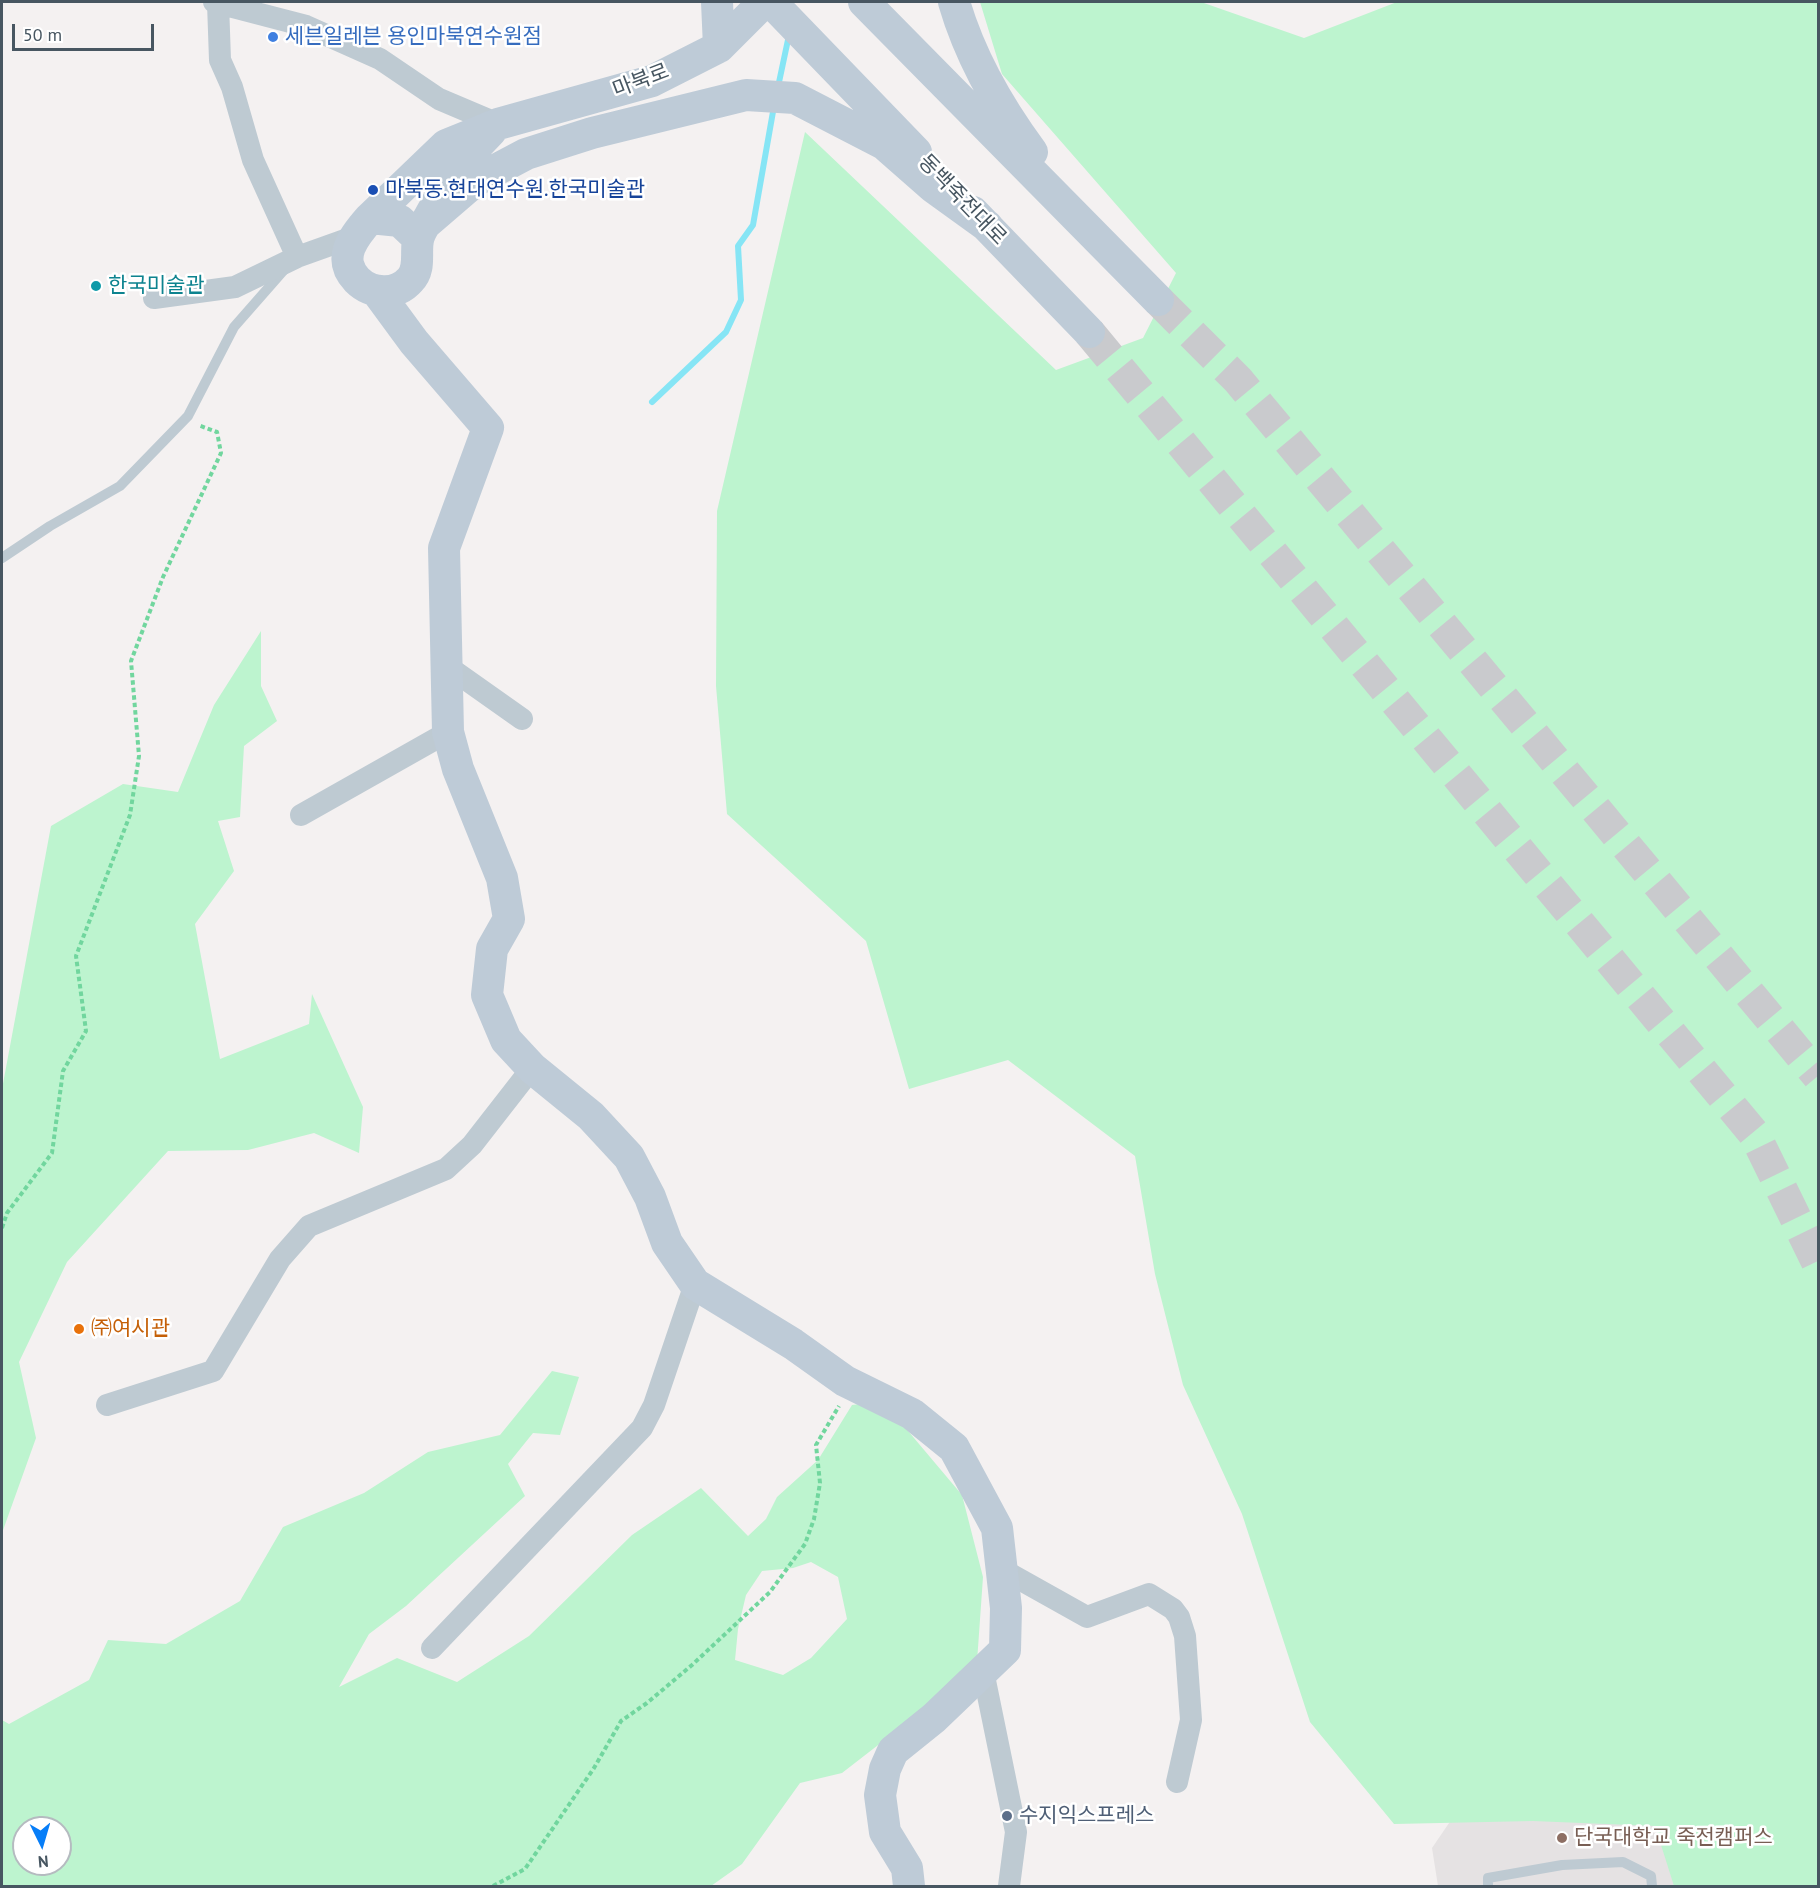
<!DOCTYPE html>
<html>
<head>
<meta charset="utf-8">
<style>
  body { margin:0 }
  #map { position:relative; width:1820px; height:1888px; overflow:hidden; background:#f4f1f1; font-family:"PT Sans",sans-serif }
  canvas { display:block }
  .frame { position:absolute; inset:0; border:3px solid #475661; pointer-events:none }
  .north { position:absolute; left:12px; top:1816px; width:60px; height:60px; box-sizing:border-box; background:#fff; border:2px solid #b5bbc0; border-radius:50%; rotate:175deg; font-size:16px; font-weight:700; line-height:24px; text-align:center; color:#475661 }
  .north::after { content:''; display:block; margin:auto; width:21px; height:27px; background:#077ef8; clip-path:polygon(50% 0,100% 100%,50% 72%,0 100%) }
  .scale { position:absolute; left:12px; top:24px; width:142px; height:27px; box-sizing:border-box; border:3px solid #475661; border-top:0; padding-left:8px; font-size:18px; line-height:21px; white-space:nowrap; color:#475661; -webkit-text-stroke:4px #fff; paint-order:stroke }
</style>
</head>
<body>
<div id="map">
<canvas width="1820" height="1888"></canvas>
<div class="frame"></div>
<div class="north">N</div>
<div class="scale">50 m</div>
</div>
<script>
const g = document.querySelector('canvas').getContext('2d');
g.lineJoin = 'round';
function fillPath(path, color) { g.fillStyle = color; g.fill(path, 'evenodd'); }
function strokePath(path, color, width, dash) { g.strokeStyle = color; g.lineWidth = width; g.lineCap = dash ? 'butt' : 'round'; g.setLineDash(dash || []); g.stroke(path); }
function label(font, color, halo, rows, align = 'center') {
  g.font = font + ' "PT Sans","Noto Sans KR",sans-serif'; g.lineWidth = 5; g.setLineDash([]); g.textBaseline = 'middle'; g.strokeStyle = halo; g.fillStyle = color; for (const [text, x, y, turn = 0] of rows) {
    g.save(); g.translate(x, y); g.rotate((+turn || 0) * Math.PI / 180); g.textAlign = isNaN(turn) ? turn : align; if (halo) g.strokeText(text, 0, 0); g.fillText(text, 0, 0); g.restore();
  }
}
const education = new Path2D(`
  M1462,1804L1662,1807L1696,1886H1438L1432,1848Z`);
const green = new Path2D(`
  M980,2H1201L1304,38L1397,2H1818V1886H1674L1655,1826L1533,1821L1394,1824L1310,1722L1242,1514L1183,1385L1155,1274L1135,1156L1008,1060L909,1089L866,941L727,814L716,686L717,511L805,132L1056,370L1143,338L1176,273L1002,74Z
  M261,631V686L277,721L244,746L240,817L218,821L234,871L195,924L220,1059L309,1024L312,994L363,1107L359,1153L314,1133L248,1150L168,1151L67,1262L19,1362L36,1438L2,1533V1089L51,826L123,784L178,792L214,705Z
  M552,1371L579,1377L560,1435L533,1433L508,1464L525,1496L406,1606L369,1634L339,1687L397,1658L457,1682L529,1636L632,1535L701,1488L748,1536L766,1519L777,1497L818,1460L852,1405L869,1403L898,1419L962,1495L983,1577L977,1662L944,1694L842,1773L800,1783L742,1864L711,1886H2V1720L9,1724L89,1680L108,1640L166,1644L240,1601L283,1527L364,1493L428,1452L500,1435ZM811,1562L838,1577L847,1619L811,1658L783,1675L735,1660L738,1629L746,1595L762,1571L793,1568ZM24,1828H60V1864H24Z`);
const stream = new Path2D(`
  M778,87L789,35
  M652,402L726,332L741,300L738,246L753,225L774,106`);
const secondaryTunnel = new Path2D(`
  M1158,300L1238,380L1818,1076
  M1089,332L1755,1135L1818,1264`);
const path = new Path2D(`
  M2,1228L7,1213L52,1153L63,1071L86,1031L76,956L130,815L139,756L131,661L163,577L221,453L217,432L198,425
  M493,1886L525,1869L594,1768L621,1721L647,1703L692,1665L770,1592L805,1544L814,1519L820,1483L816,1445L839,1406`);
const lane = new Path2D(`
  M2,558L50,526L120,486L188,416L234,327L284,270
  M1488,1886V1878L1562,1865L1623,1862L1651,1876L1652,1886`);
const street = new Path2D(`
  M214,2L306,26L380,59L439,99L498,124
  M218,3L220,60L232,87L253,160L297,257
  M154,298L235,287L297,257L353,237
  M447,666L522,719
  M301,815L448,732
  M107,1405L213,1371L280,1259L309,1226L446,1169L472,1145L532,1068
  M1003,1570L1087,1617L1149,1594L1173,1609L1179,1617L1185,1636L1191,1720L1177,1782
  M432,1648L642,1428L654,1405L695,1284
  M983,1671L1016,1832L1009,1886`);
const secondary = new Path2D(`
  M717,2L719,47
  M771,2L916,152
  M864,2L1158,300
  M954,2C970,57 998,106 1032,152
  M973,212L1089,332
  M370,218L446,145L498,124L652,81L719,47L764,2
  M425,224L475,181L526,154L592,133L746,95L795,98L884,144L933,187L987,226
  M418,238L400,221L370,218C354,236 336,258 357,280C371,294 396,296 410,280C422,268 414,250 419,236C422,228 428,220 432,212C440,198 447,181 457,168C467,155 480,143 491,131
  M378,293L414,342L488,428L444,548L448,732L458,769L502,878L509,919L492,949L487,995L506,1040L532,1068L591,1116L629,1157L650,1197L667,1243L695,1284L793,1344L845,1381L912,1414L954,1448L997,1528L1006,1608L1005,1650L934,1718L893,1751L885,1769L880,1795L885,1832L907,1868L909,1886`);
const markers = [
  [273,37,6,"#3f7fe0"],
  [373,190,6,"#1a4fb4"],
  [96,286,6,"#0f9aa8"],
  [79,1329,6,"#e8710a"],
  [1007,1816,6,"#5c6f8a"],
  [1562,1838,6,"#8d6e63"]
];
const shopNames = [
  ["세븐일레븐 용인마북연수원점",285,37]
];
const streetNames = [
  ["마북로",641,81,-21],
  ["동백죽전대로",962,200,46]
];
const transitNames = [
  ["마북동.현대연수원.한국미술관",385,190]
];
const cultureNames = [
  ["한국미술관",108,286]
];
const foodNames = [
  ["㈜여시관",91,1329]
];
const serviceNames = [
  ["수지익스프레스",1019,1816]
];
const educationNames = [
  ["단국대학교 죽전캠퍼스",1574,1838]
];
fillPath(education, '#e5e2e3');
fillPath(green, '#bdf4cf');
strokePath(stream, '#86e5f5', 6);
strokePath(secondaryTunnel, '#c9cacd', 32, [32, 16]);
strokePath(path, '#71d69e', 4, [4.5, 3]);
strokePath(lane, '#becad2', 10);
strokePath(street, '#becad2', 22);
strokePath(secondary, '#becbd7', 32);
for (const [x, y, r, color] of markers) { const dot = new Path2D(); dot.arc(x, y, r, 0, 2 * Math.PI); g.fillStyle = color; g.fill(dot); strokePath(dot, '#fff', 2); }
label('21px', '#366cbe', '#fff', shopNames, 'left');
label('21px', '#475661', '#fff', streetNames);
label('21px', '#164399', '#fff', transitNames, 'left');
label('21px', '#0d838f', '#fff', cultureNames, 'left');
label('21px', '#c56008', '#fff', foodNames, 'left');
label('21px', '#4e5e75', '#fff', serviceNames, 'left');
label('21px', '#785e54', '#fff', educationNames, 'left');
</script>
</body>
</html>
